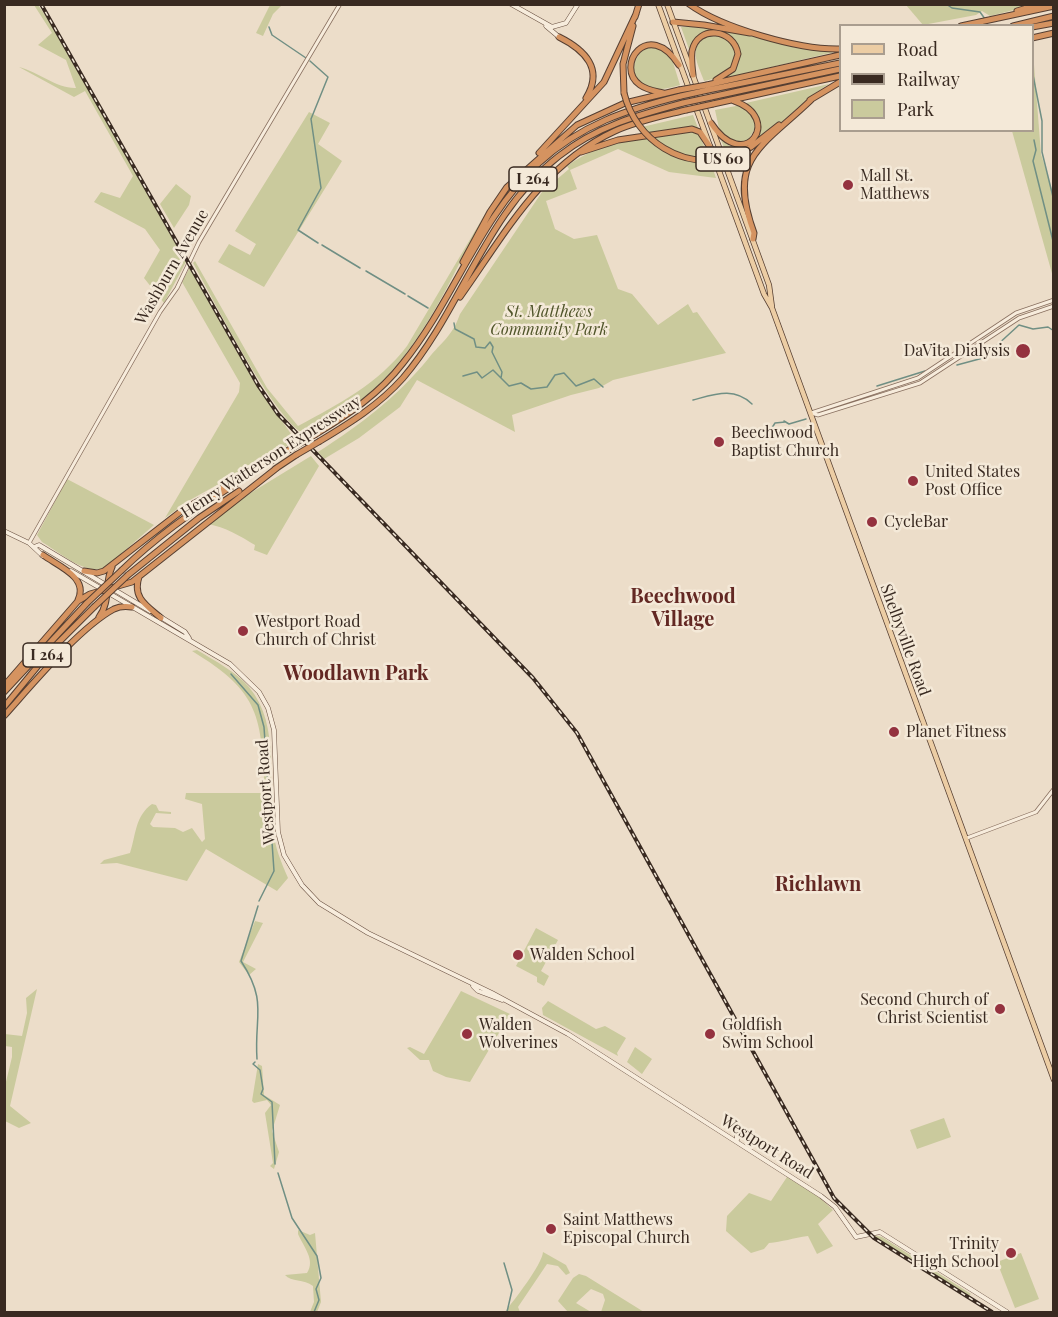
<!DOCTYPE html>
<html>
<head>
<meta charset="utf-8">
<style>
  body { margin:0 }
  #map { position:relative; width:1058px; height:1317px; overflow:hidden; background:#ecddc9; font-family:"Playfair Display",serif }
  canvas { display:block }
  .frame { position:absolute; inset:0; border:6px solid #392a21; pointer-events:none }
  .legend { position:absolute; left:839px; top:24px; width:195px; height:108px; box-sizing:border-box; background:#f4e9d8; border:2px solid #a99d8f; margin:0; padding:8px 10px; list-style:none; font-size:18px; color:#392a21 }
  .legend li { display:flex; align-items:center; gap:12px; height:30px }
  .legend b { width:30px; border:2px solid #a99d8f }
</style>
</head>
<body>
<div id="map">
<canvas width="1058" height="1317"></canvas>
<div class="frame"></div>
<ul class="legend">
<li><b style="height:8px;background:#eccda4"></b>Road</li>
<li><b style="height:8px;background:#392a21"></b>Railway</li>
<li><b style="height:16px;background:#caca9d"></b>Park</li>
</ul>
</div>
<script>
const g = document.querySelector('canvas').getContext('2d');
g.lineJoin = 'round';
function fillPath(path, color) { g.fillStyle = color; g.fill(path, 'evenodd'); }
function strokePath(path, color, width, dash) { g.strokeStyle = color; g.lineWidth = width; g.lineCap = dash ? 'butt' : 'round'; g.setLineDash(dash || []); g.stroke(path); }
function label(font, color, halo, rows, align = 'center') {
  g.font = font + ' "Playfair Display",serif'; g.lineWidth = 5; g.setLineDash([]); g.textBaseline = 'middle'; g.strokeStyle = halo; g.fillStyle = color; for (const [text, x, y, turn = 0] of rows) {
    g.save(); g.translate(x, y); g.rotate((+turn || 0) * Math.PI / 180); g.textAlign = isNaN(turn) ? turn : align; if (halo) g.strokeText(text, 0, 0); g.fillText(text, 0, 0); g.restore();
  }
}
const green = new Path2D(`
  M34,5H38L55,29L186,262L164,303L144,278L160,250L145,229L94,202L101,192L120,198L133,176L85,91L74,97L19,67C38,72 58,89 76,88L66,60L38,45L52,33Z
  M270,5H282L273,14L263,36L256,33Z
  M906,5H1034L990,16L982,11L976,15L923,25Z
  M681,27C733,22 783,49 834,52L726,78L739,62C740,36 725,36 704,35L690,52Z
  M713,35C730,36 744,55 730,69C724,76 714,79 704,81C699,66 684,43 713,35Z
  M646,48H660L672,59L680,85C672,87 664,90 656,89C631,86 627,61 646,48Z
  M1033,52L1041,154L1053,193V277L1012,131L1032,130Z
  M829,84C794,104 767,146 727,155L721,140L730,146H744L758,133C761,119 757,111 746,103Z
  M741,105L753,115L756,127L748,140L735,143L720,133L715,110Z
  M309,112L330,123L318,144L342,161L264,287L218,262L229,244L250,255L256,244L235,231Z
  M693,115L698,128L648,134L642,127Z
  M691,131L699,134L709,158L696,162L711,163L716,178L669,172L618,149L570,170L577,189L546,201L555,229L574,239L597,235L618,289L632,294L658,325L688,304L693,313L697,312L726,353L613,380L599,388L571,395L512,415L515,432L417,380L400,407L359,438L324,459L318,452C360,425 396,398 428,359C442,341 452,337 460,314L542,192L569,169L567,166C604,139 648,137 691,131Z
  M176,184L191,196L189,205L174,228L160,204Z
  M485,214C457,266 431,328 390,373C366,400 336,418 304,434C273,418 213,299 193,263L195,261L267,388L298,426C339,404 378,384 407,346Z
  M190,267L254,381L296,441L190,500L165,518L239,392L240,383L182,282Z
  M311,456L319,466L267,555L254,550L255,545C240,536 225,527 208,524L244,497Z
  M67,479L154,525L106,567C87,577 59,552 42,542L37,535Z
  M197,650C215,661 235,671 249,687C282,727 266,783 273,830C275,847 281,862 288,878L277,891L206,849L187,881L117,863L100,864L104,860L130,853C136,835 135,816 152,804L156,805L159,811L171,812V814L156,813L150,824L153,827L175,828L183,832L192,828L202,842L205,839L202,804L185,799L186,793H265C261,716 261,693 192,651Z
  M255,921L263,923L243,962L256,969L249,975L239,962Z
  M536,928L558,940L541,971L549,976L544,986L537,982V977L516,966Z
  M37,989L10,1106L31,1123L19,1128L5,1121V1086L12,1057V1047L5,1046V1034L22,1036L27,1013L26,998Z
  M461,991L510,1014L470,1082L446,1077L433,1071L429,1060H420L407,1048L410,1047L424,1054Z
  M548,1001L596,1029L605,1026L626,1038L617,1053L618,1056L543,1015L542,1008Z
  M635,1047L652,1059L642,1074L627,1062Z
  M258,1064L262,1066L264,1095L280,1105L272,1131L279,1152L274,1169L270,1166L273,1163L265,1113L271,1105L267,1100L254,1103L252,1101Z
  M944,1118L951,1137L917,1149L910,1130Z
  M787,1177L819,1197L833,1210L818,1224L833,1246L817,1254L808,1236C793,1238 782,1242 769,1243L764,1249L751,1253L726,1231L727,1216L749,1193L771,1201Z
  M298,1230L310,1235L315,1233L321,1302L317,1312H310L314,1302L313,1286C304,1279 291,1282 285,1275L307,1273C316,1260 303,1246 298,1234Z
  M872,1235L882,1237L971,1294L968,1296Z
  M543,1252L566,1265L570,1273L566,1275L558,1266L547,1264L518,1307L520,1312H505C514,1300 542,1265 543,1252Z
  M1021,1253L1039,1299L1015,1308L997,1262Z
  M579,1274L586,1276L644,1312H601L605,1300L603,1294L591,1289L576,1303L591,1312H568L558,1301L573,1278Z`);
const stream = new Path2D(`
  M946,4L952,8L980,12L985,19
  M269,27L272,35L306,58
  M310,61L328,77L311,119L321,188L298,230L318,243
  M1032,70L1042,121V152L1054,201
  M1034,140L1036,150L1033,161L1054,245
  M322,245L360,268
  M366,271L405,294
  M408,296L428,308
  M454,323L455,329L474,339L476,347L485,348L490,342L493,347L492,352L502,372L501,378
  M957,365L983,358L1019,325L1033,329L1048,327L1054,331
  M463,376L477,372L482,378L493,370L509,386L521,383L531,389L547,387L555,375L564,373L576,386L594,379L603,387
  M877,386L925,371
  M693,400C716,394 734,387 752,404
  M784,421L789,424L806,419
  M770,431L775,423L785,422
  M231,674L258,705L264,727L274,871L259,901
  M257,1059C254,1016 268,1002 241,961L258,906
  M255,1062L253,1064L260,1070L263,1089L261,1094L272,1102L275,1164
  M278,1173L292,1218L317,1256L321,1278L316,1289L319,1300L314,1312
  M504,1263L512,1290L507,1312`);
const tertiary = new Path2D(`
  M811,413L918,378L1016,313L1054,300
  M811,413L818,415L920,383L1019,318L1054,306
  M29,543L160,312L177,288L199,242L340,4
  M967,838L1036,812L1054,789`);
const secondary = new Path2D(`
  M511,4L552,27L566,23L578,4
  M546,26L559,37
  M4,531L29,543L43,556
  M34,547L39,545L106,585
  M71,571L230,664L259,692L268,708L274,730L278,832L284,855L302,885L319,903L368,933L492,993L568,1034L821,1196L835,1207L856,1237L880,1232L1007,1312
  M113,589L150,611
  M159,616L185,632L189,638
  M473,986L478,991L502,1000
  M737,1140V1131`);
const primary = new Path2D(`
  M658,4L764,294L772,308L1054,1080
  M667,4L769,285L772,307`);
const motorway = new Path2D(`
  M689,4C722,28 799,50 840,49
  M1017,11L1040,4
  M635,17L639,4
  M673,22L704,25L750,33
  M961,26L1054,6
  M1013,26L1054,16
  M1032,27L1054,23
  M559,37C585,50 604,69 586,98
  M1032,38L1054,33
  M693,75C692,67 691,59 692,51C698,24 734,29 738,54L733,69L716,80
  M707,85L840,55
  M708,90L840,63
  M624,93L623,64L633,26
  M663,93C655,91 647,90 640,85C614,67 648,17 679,65
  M711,97L840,69
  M810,100L840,82
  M713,104L840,76
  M711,123C745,175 784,118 734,101
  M581,152L618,140L692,129L700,132L710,147
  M539,153L604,82L636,14
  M731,157L751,147L779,125
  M753,239L754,233C726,158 762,147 811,100
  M463,262L490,212L507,187L577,125L625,103L679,90
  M460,297C505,234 541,165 615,131C637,121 662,116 686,110
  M316,434C349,414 379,394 403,363C454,300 479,218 539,163C580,125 628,109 681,96
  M320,441C350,423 379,405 403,378C462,309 485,213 559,156C597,126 638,115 683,103
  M270,461L292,448
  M275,469L296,455
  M43,555C58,566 89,577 78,600
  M122,570C157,536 198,507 240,481
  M84,571L97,573L104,571L184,509L273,460
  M128,575L199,518L239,491
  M139,577C132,598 147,606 161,618
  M99,617C111,601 104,584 112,567
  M4,686L78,601L90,594L132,582L278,467
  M4,692L87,603
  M4,707L51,650L94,607
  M4,716C31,686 80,627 114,609C120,606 126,606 132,607`);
const rail = new Path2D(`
  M41,4L258,385L278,414L533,678L577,733L834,1198L874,1238L992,1312`);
const motorwayBridge = new Path2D(`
  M679,90L707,85
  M624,93C636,141 683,171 731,157
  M681,96L708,90
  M683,103L711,97
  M686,110L713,104
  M292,448L316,434
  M296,455L320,441
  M87,603L122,570
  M94,607L128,575`);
const markers = [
  [848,185,6,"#94323f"],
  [1023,351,8,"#94323f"],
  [719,442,6,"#94323f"],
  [913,481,6,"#94323f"],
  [872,522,6,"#94323f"],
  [243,631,6,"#94323f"],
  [894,732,6,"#94323f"],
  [518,955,6,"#94323f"],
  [1000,1009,6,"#94323f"],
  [467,1034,6,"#94323f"],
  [710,1034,6,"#94323f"],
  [551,1229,6,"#94323f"],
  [1011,1253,6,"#94323f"]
];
const shields = [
  [723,159,54],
  [533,179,48],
  [47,655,48]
];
const shieldNames = [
  ["US 60",723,159],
  ["I 264",533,179],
  ["I 264",47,655]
];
const poiNames = [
  ["Mall St.",860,176],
  ["Matthews",860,194],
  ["DaVita Dialysis",1010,351,"right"],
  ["Beechwood",731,433],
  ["Baptist Church",731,451],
  ["United States",925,472],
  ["Post Office",925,490],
  ["CycleBar",884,522],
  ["Westport Road",255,622],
  ["Church of Christ",255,640],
  ["Planet Fitness",906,732],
  ["Walden School",530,955],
  ["Second Church of",988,1000,"right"],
  ["Christ Scientist",988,1018,"right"],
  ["Walden",479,1025],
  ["Wolverines",479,1043],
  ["Goldfish",722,1025],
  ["Swim School",722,1043],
  ["Saint Matthews",563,1220],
  ["Episcopal Church",563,1238],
  ["Trinity",999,1244,"right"],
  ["High School",999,1262,"right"]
];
const streetNames = [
  ["Washburn Avenue",172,267,-60],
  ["Henry Watterson Expressway",271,457,-33],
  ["Shelbyville Road",905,640,70],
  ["Westport Road",266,792,-94],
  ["Westport Road",767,1147,32]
];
const parkNames = [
  ["St. Matthews",549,312],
  ["Community Park",549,330]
];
const quarterNames = [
  ["Beechwood",683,597],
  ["Village",683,620],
  ["Woodlawn Park",356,674],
  ["Richlawn",818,885]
];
fillPath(green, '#caca9d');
strokePath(stream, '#708f84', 1.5);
strokePath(tertiary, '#886f5f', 4.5);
strokePath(secondary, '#6a5142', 5);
strokePath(primary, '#563f32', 6);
strokePath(motorway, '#563f32', 7);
strokePath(tertiary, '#f7ecdc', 3);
strokePath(secondary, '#f7ecdc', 4);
strokePath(primary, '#eccda4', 4.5);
strokePath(motorway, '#d59360', 5);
strokePath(rail, '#392a21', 4);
strokePath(rail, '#f4e9d8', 1.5, [4.5]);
strokePath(motorwayBridge, '#563f32', 7, []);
strokePath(motorwayBridge, '#d59360', 5);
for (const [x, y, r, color] of markers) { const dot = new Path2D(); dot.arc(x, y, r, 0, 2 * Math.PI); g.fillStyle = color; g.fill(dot); strokePath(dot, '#f4e9d8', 2); }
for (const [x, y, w] of shields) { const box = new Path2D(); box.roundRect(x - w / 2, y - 12, w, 24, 4.5); g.fillStyle = '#f4e9d8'; g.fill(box); strokePath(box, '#392a21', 1.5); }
label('bold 15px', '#392a21', null, shieldNames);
label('16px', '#392a21', '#f4e9d8', poiNames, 'left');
label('16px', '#392a21', '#f4e9d8', streetNames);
label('italic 16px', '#4f5429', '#f4e9d8', parkNames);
label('bold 20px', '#632823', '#f4e9d8', quarterNames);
</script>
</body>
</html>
